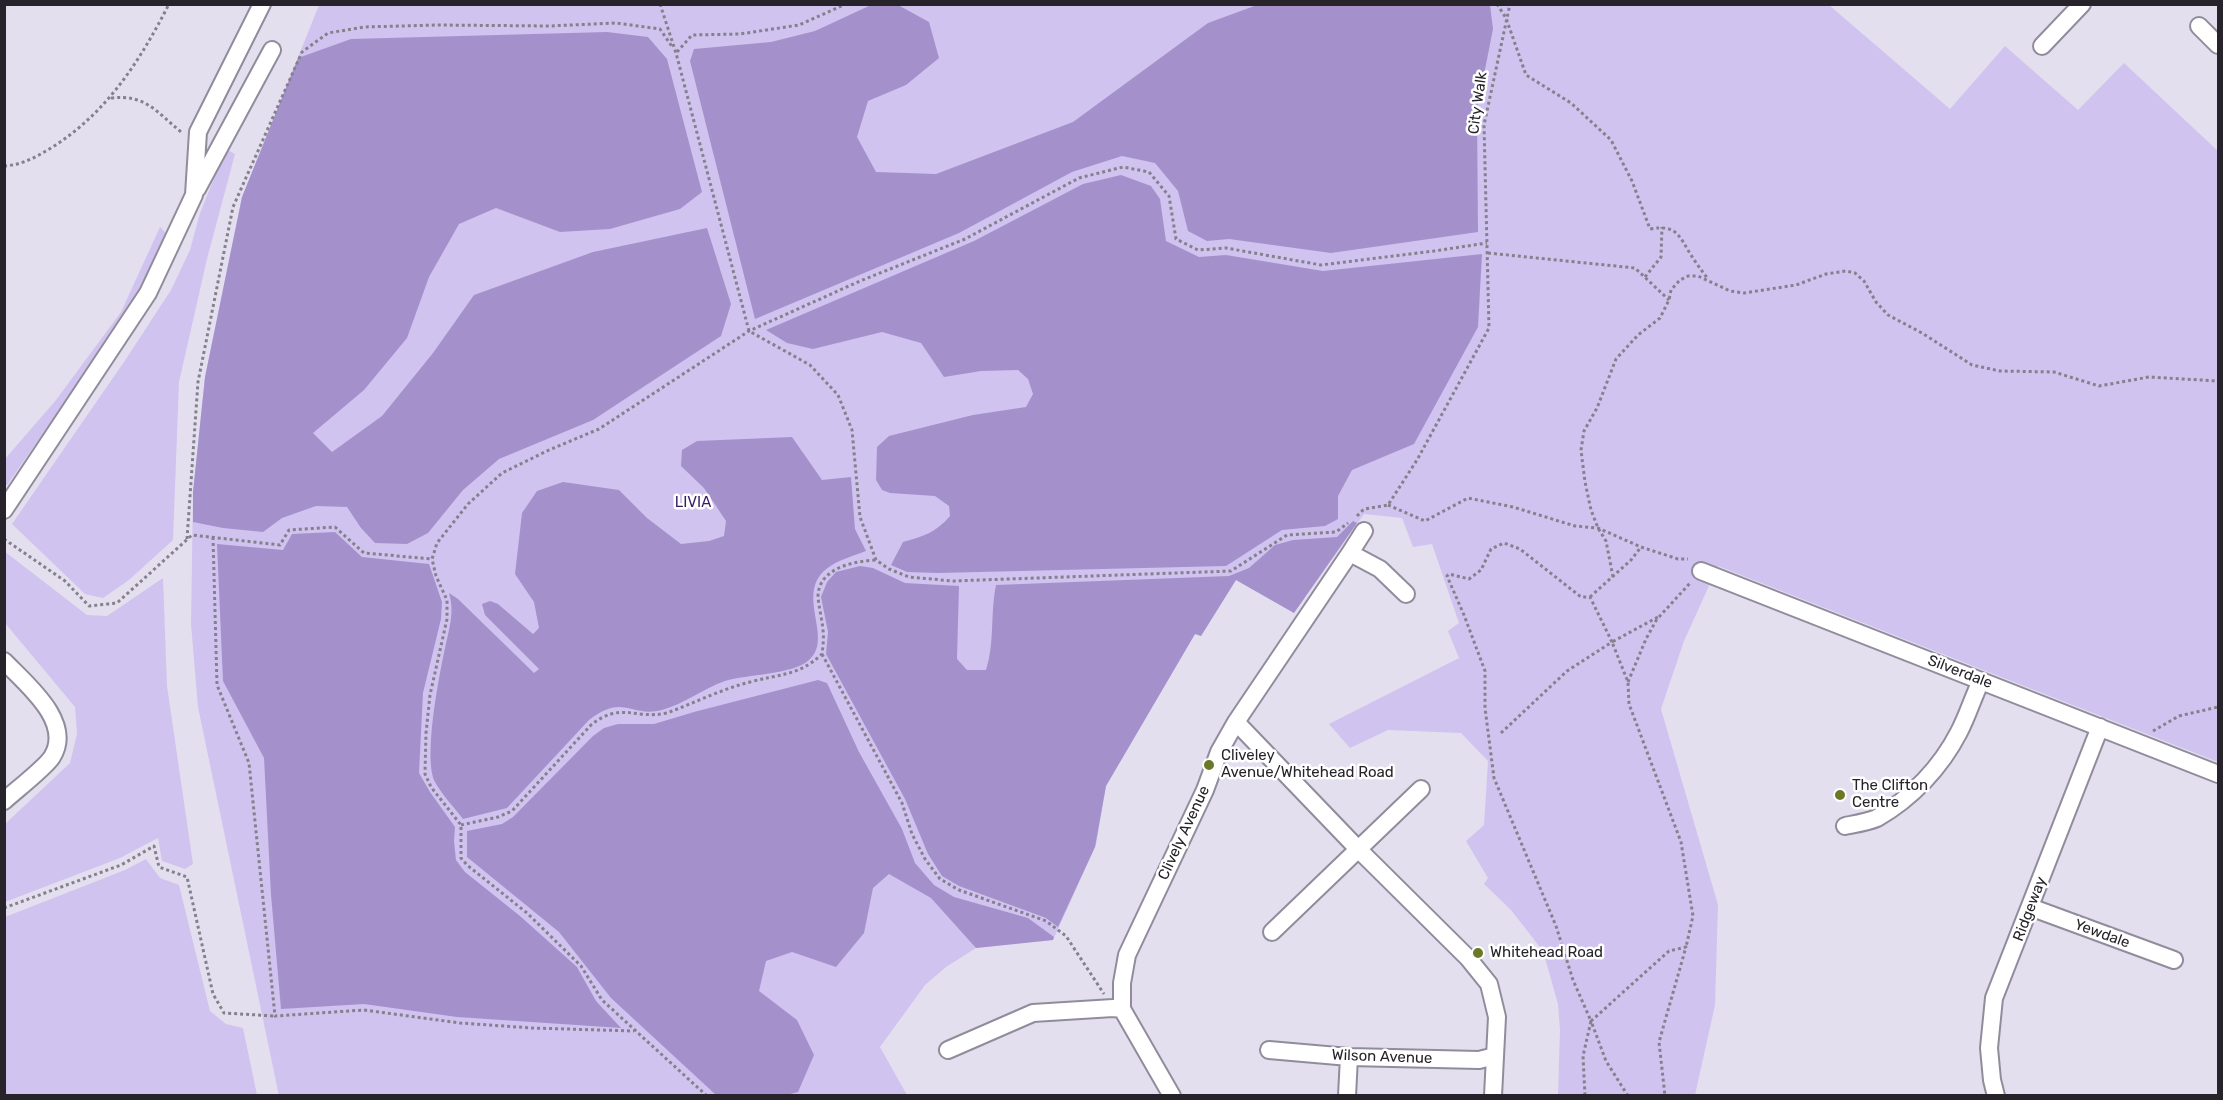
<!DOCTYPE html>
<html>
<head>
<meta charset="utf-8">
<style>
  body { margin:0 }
  #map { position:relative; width:2223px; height:1100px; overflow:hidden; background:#e4dfef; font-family:Rubik,sans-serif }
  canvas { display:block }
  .frame { position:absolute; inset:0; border:6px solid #26242a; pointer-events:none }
</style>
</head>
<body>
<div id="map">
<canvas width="2223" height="1100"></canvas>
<div class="frame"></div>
</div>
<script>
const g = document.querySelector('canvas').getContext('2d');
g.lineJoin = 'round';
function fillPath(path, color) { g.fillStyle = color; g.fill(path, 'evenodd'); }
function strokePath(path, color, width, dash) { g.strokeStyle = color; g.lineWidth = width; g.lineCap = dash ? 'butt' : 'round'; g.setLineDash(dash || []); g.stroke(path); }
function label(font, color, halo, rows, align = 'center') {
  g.font = font + ' Rubik,sans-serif'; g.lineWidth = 5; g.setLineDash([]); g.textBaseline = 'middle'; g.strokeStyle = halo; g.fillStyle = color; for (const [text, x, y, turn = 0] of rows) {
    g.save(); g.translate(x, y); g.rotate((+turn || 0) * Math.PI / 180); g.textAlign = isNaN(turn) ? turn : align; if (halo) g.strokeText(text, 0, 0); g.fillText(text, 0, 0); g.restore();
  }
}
const green = new Path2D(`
  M319,5H1829L1950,109L2005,46L2078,110L2124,63L2218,151V762L1718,566L1684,641L1661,709L1718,905L1715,1005L1695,1095H1558L1560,1030L1558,1004L1543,951L1511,910L1484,884L1488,878L1466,841L1484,825L1488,761L1461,733L1388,730L1350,748L1329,724L1459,658L1448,631L1459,623L1432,544L1413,547L1402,518L1364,514L1294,613L1236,580L1201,636L1195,634L1106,786L1096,845L1053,940L976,948L946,967L925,985L880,1047L907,1095L279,1096L198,707L191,624L193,492L205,377L242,197Z
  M226,149L235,154L207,259L179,382L173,540L129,580L103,598L85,594L12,524L126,359L171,290L190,250L200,213Z
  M160,227L169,236L142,291L7,485L5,484V459L56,400L121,312Z
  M4,551L87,615L107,616L163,578L167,686L193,864L185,869L162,861L158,838L120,858L5,902V824L70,763L77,734L75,707L5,623Z
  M146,859L160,878L179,885L210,1011L226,1024L243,1028L257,1095H5V917L125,870Z`);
const forest = new Path2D(`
  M871,5H898L929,22L939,58L906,85L868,101L857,137L876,172L936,174L1073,122L1208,23L1257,5H1490L1493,29L1477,110L1478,232L1331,253L1229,239L1207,241L1188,231L1178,191L1155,163L1122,156L1072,172L959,233L755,319L690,61L694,49L771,42L815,31Z
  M607,32L648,37L667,59L702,192L680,209L610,229L560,232L496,208L459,224L429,277L407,338L364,390L313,433L332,452L382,416L433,353L474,295L593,252L707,228L731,304L721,336L593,420L499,459L463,490L428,533L407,544L375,543L361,528L347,507L316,506L282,518L263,532L223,528L193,522V492L205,377L242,197L298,58L351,39Z
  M1121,175L1151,186L1160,199L1166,241L1199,257L1226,255L1323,271L1482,254L1478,327L1414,444L1352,470L1338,496V519L1325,526L1282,530L1226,566L938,573L907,572L891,565L903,542C922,537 937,532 950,516L949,506L935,496L890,493L882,490L876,480L877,447L889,436L973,415L1026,407L1033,394L1028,379L1018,370L981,371L944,377L921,343L882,332L813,349L787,343L766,330L974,241L1083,184Z
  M792,437L822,480L851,477L855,529L866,551C856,555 842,559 832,565C790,590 836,637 809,660C792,675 747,674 725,681C704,688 684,704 662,710C630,718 624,693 589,720L507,808L463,819C454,807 442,795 435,782C423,758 439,676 445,648C449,629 455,612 449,593L458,599L534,673L539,669L485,615L482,604L490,601L498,604L533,634L539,628L534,602L515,574L522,513L537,491L563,482L619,490L647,518L681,544L709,541L724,536L726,521L704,488L681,466L682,450L697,441Z
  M1353,521L1357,523L1294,613L1236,580L1201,636L1195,634L1106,786L1095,847L1058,927L1046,918L959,886L942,876L928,854L905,799L826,654L828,632L821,597L827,582L836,572L860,566L873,568L905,583L959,586L957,659L967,670H986C995,642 990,613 996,585L1229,576L1249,568L1275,545L1293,540L1337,537Z
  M335,532L362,557L429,564L442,602L441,619L423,693L419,773L430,792L455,827L454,841L456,860L465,872L520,916L577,967L596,1001L621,1028L457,1017L364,1004L281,1009L271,895L264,758L223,681L217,544L283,550L292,534Z
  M818,680L827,683L859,752L902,829L915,863L934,885L954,897L1028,918L1054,937L1053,940L976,948L931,898L889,874L873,888L864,933L836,967L792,952L766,961L759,991L797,1020L814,1055L798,1092L783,1096L716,1095L611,998L559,932L467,857V831L502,824L513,817L593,736L604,728L618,724H654L694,712Z`);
const path = new Path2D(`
  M660,4L676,53L749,331L810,365L838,395L852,430L860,517L876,560L889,569L909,577L953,581L1231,571L1287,535L1336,532L1348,523
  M1497,4L1506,18L1526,75L1571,103L1611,140L1632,181L1650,229C1677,224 1679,236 1691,255C1696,263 1702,271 1708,279
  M677,52L692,35L740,34L799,25L846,4
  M111,98C145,94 157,112 181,132
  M4,166C22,165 36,157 51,148C106,114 140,61 169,4
  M1488,253L1635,268L1669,300
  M1645,277L1661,257L1662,227
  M1388,505L1425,521L1468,498L1513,507L1575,526L1598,528L1641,547L1678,559H1688
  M1357,516L1364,509L1388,505L1417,460L1489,328L1484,125L1510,4
  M213,537L217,685L249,763L275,1016L364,1010L460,1023L532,1028L634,1031
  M4,539L65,581L89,606L117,603L192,535L280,545L289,530L335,527L364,553L432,559
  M187,539L198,382L233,207L302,52L328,33L364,27L437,25L549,26L616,23L660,29L673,48
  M1613,577L1606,541L1598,528L1591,510L1585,482L1581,450L1584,431L1597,408L1616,359L1638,335L1660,318L1669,300L1671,290L1680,280L1688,276H1698L1730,291L1744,293L1796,285L1826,274L1846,271L1855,273L1864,281L1876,302L1888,315L1922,333L1972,365L2000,371L2054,372L2099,386L2149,377L2218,381
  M1590,597L1631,560L1641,547
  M1659,617L1691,582
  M822,654L902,803L912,834L925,859L940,879L959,890L1046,921L1066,936L1104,994
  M1628,682L1646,639L1658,617L1612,642L1628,682L1629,704L1681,842L1693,916L1686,947
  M2153,731L2179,716L2218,707
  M1501,733L1567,671L1612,642L1590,597H1581L1520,549L1504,543L1491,549L1481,570L1469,579L1449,574L1447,576L1464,615L1485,671V708L1494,778L1556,926L1573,980L1591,1021L1583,1056L1585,1096
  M461,825L498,817L512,811L591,725C621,701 635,720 667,713C694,703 722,689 750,682C779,674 799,676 822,654C823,646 824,638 823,630C822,619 819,608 818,597C818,568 854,561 876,560
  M4,908L121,865L154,846L159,867L187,877L213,994L224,1013L274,1016
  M707,1096L602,1000L581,966L527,913L467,865L461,858V825L431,787L425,774L426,733L430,695L447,619V600L436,576L432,559L437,543L468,504L502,473L549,450L599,429L749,331L860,281L965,239L1079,178L1123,167L1149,172L1169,196L1176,239L1198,250L1226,248L1321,265L1434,251L1487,243
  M1628,1096L1606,1061L1591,1021L1669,951L1686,947L1659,1042L1665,1096`);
const minor = new Path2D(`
  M2199,26L2218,45
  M2042,46L2082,4
  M197,189L272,50
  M4,510L148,293L194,195L198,132L262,4
  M1350,553L1364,531
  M1701,571L2218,774
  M4,661C26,684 74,722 52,757C46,767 15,791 4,801
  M1236,722L1358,849L1468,958L1489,984L1497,1017L1493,1096
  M1845,826C1855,824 1868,822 1877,818C1912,798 1941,767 1959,732C1968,715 1973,697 1981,681
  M2030,907L2174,960
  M1272,932L1421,789
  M948,1050L1033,1013L1113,1008L1122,1009
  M1269,1050L1349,1057L1479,1060L1495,1056
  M1172,1096L1122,1009V983L1127,955L1205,790L1219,752L1236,722L1350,553L1380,569L1406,594
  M1347,1096L1349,1057
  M1996,1096L1992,1080L1989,1048L1994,998L2100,727`);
const markers = [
  [1209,765,6,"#6a7927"],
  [1840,795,6,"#6a7927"],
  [1478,953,6,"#6a7927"]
];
const streetNames = [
  ["City Walk",1478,103,-82],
  ["Silverdale",1960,672,21],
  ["Clively Avenue",1184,833,-65],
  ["Ridgeway",2030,909,-69],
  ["Yewdale",2102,934,20],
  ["Wilson Avenue",1382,1057,2]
];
const parkNames = [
  ["LIVIA",693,503]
];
const poiNames = [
  ["Cliveley",1221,756],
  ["Avenue/Whitehead Road",1221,773],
  ["The Clifton",1852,786],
  ["Centre",1852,803],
  ["Whitehead Road",1490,953]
];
fillPath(green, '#d0c3ef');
fillPath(forest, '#a491cc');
strokePath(minor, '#918c9b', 20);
strokePath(path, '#85818c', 3, [3, 3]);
strokePath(minor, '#fff', 16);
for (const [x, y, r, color] of markers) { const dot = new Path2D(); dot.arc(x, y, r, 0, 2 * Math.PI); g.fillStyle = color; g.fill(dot); strokePath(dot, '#fff', 2); }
label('15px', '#26242a', '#fff', streetNames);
label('15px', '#391b61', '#fff', parkNames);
label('15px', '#26242a', '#fff', poiNames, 'left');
</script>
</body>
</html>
